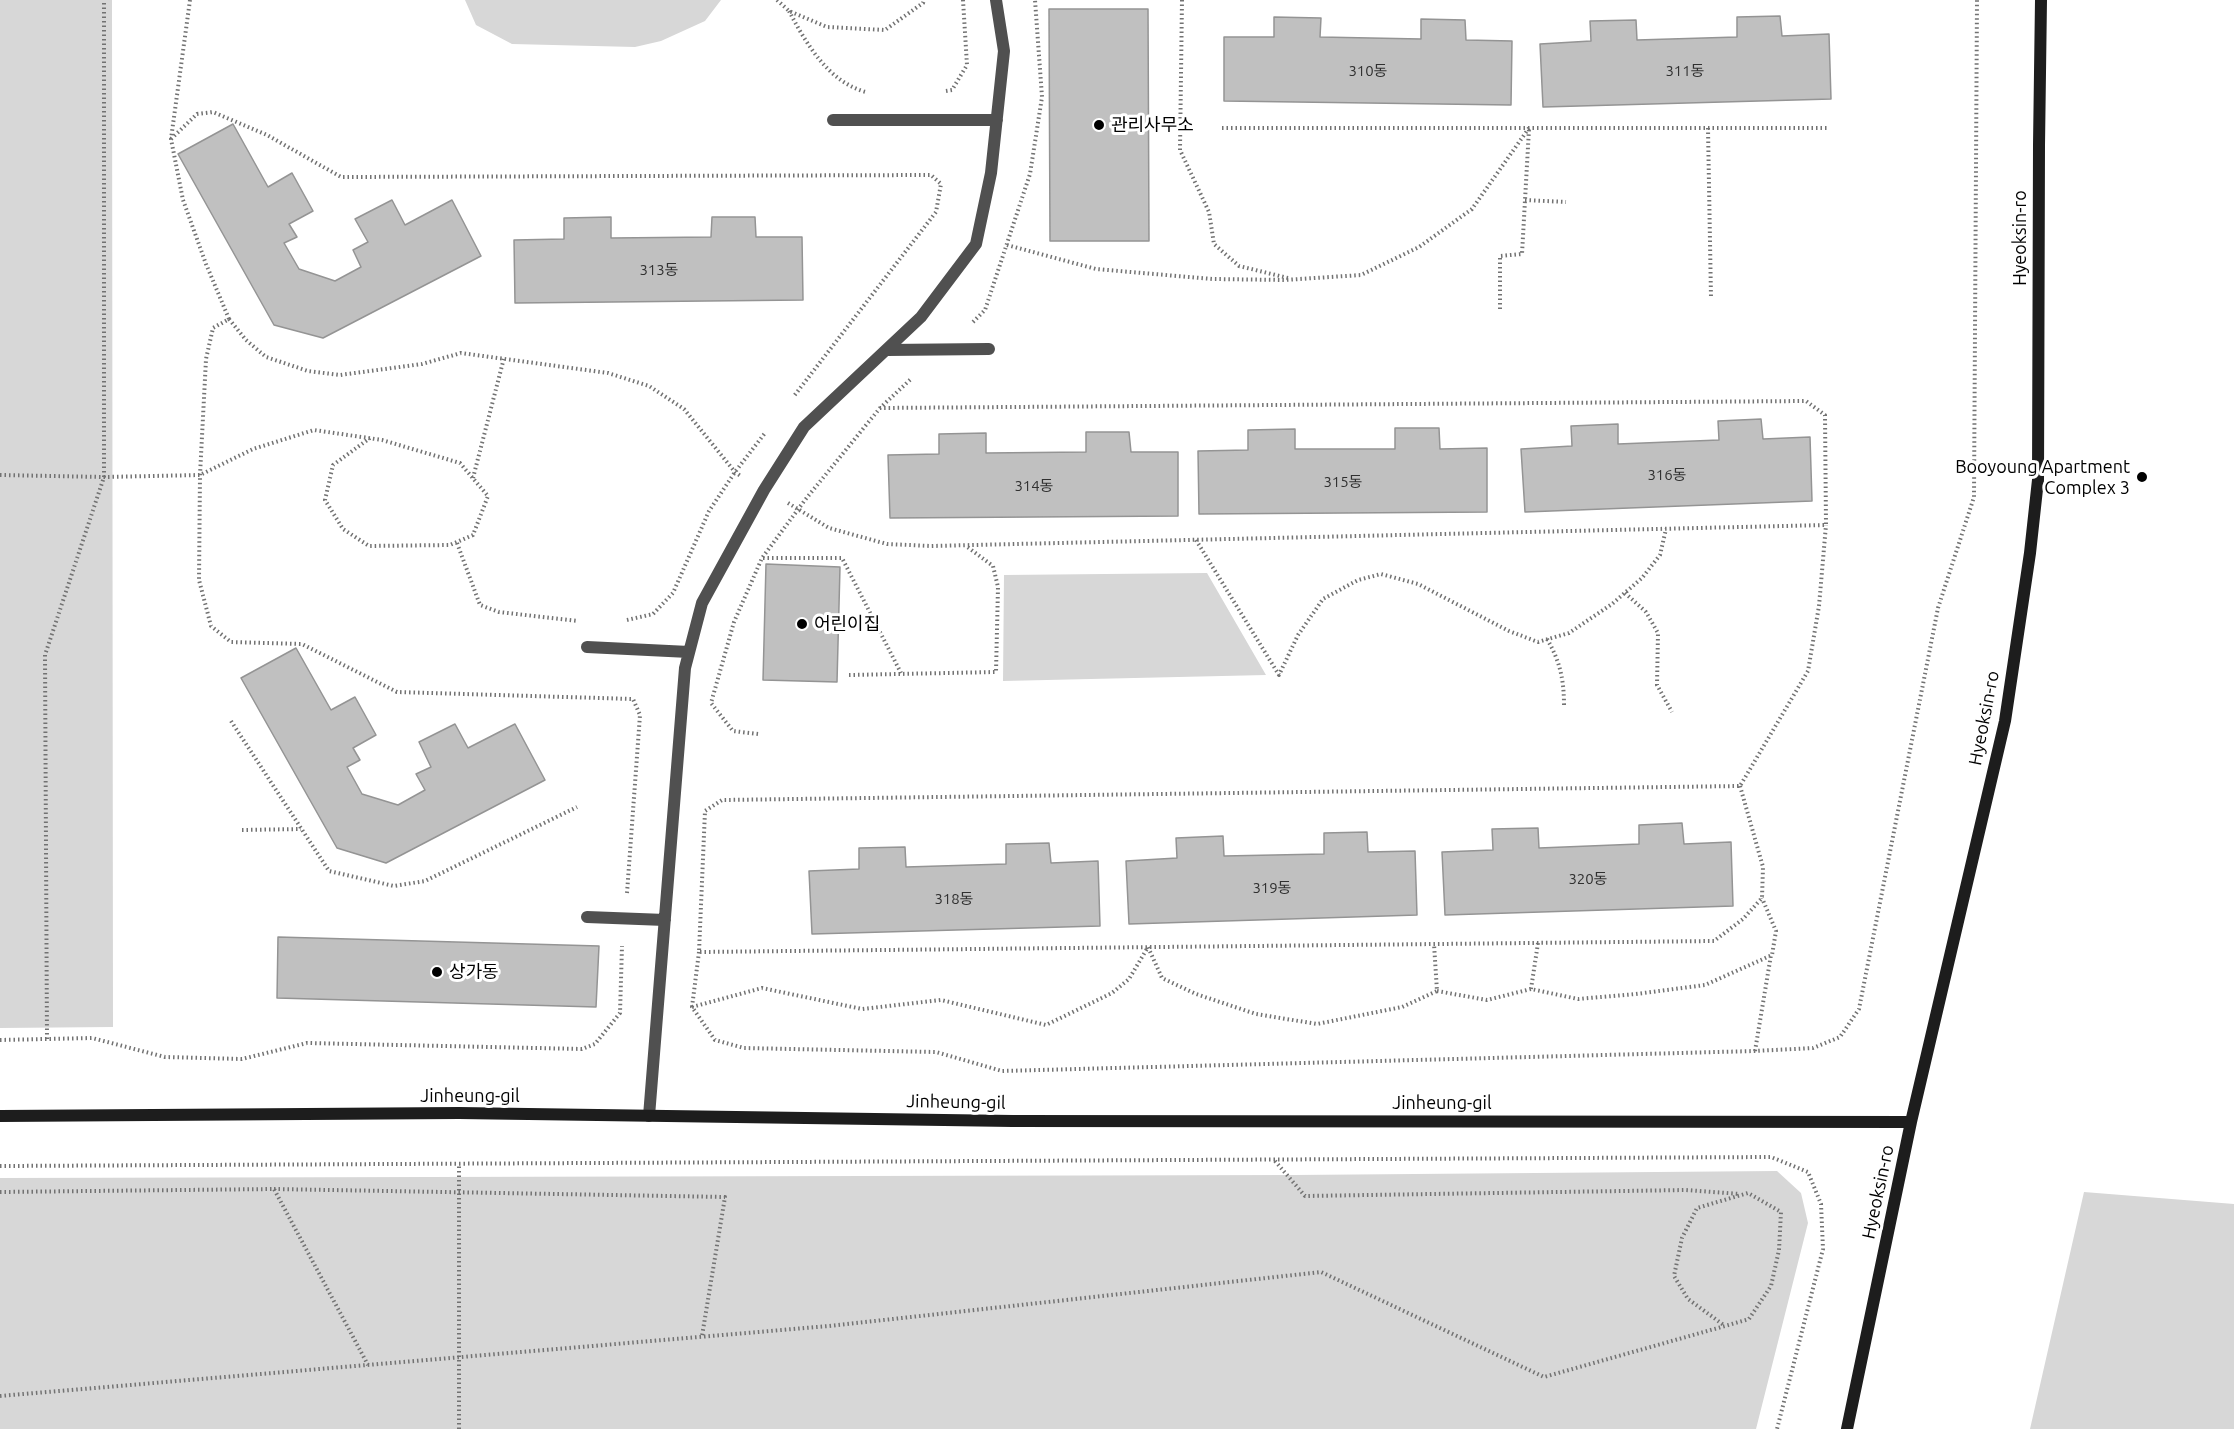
<!DOCTYPE html>
<html>
<head>
<meta charset="utf-8">
<style>
  body { margin:0 }
  canvas { display:block; background:#fff }
</style>
</head>
<body>
<canvas width="2234" height="1429"></canvas>
<script>
const g = document.querySelector('canvas').getContext('2d');
g.lineJoin = 'round';
function fillPath(path, color) { g.fillStyle = color; g.fill(path, 'evenodd'); }
function strokePath(path, color, width, dash) { g.strokeStyle = color; g.lineWidth = width; g.lineCap = dash ? 'butt' : 'round'; g.setLineDash(dash || []); g.stroke(path); }
function label(font, color, halo, rows, align = 'center') {
  g.font = font + ' Ubuntu,"Noto Sans KR",sans-serif'; g.lineWidth = 6; g.setLineDash([]); g.textBaseline = 'middle'; g.strokeStyle = halo; g.fillStyle = color; for (const [text, x, y, turn = 0] of rows) {
    g.save(); g.translate(x, y); g.rotate((+turn || 0) * Math.PI / 180); g.textAlign = isNaN(turn) ? turn : align; if (halo) g.strokeText(text, 0, 0); g.fillText(text, 0, 0); g.restore();
  }
}
const green = new Path2D(`
  M0,0H112L113,1027L0,1028Z
  M465,0H721L705,21L661,41L635,47L512,44L476,25Z
  M1207,573L1266,675L1003,681L1004,575Z
  M1777,1171L1801,1193L1808,1223L1756,1429H0V1178L1294,1175Z
  M2084,1192L2234,1204V1429H2030Z`);
const building = new Path2D(`
  M1049,9H1148L1149,241H1050Z
  M1780,16L1782,36L1829,34L1831,99L1543,107L1540,44L1591,41L1590,21L1636,20L1637,40L1737,37V17Z
  M1274,17L1321,18L1320,37L1421,39V19L1465,20L1466,40L1512,41L1511,105L1224,101V37H1274Z
  M233,124L268,187L292,173L313,211L289,224L297,237L284,243L299,269L335,281L361,267L353,250L368,242L355,219L392,200L405,225L452,200L481,256L323,338L274,325L178,154Z
  M611,217V238L711,237L712,217H755L756,237H802L803,300L515,303L514,240L564,239V218Z
  M1761,419L1763,439L1810,437L1812,501L1525,512L1521,449L1572,446L1571,426L1618,424V444L1719,440L1718,421Z
  M1395,428H1439L1440,449L1487,448V512L1199,514L1198,451L1248,450V430L1295,429V449H1395Z
  M1086,432H1129L1131,452H1178V516L890,518L888,455L939,454V434L986,433V453L1086,452Z
  M766,564L840,567L837,682L763,680Z
  M296,648L331,710L355,697L376,735L353,748L360,760L347,767L362,794L398,805L425,790L416,774L431,767L419,742L455,724L468,748L515,724L545,780L386,863L337,848L241,678Z
  M1682,823L1684,844L1731,842L1733,906L1445,915L1442,852L1493,850L1492,829L1538,828L1539,848L1639,844V825Z
  M1367,832L1368,852L1415,851L1417,915L1129,924L1126,861L1177,858L1176,838L1223,836L1224,856L1324,854V833Z
  M1049,843L1051,863L1098,861L1100,926L812,934L809,871L859,869V848L905,847L906,867L1006,864V844Z
  M278,937L599,946L596,1007L277,998Z`);
const path = new Path2D(`
  M190,0L171,139L183,200L206,264L229,319
  M777,0L789,11L827,27L885,30L923,3L924,0
  M1182,0L1180,150L1209,212L1214,244L1239,266L1288,278
  M789,11C806,43 828,82 866,92
  M946,91L952,90L967,65L963,0
  M1222,128H1827
  M1708,128L1711,298
  M171,139L197,114L213,112L267,135L341,177L931,175L941,184L936,212L794,396
  M1525,200L1566,202
  M1007,245L1096,269L1212,279L1284,280L1361,275L1419,247L1472,209L1529,128
  M1500,309V256L1522,254L1529,129
  M973,322L985,310L1030,174L1042,97L1035,0
  M0,475L104,477L200,475L253,449L314,430L382,440L460,463L488,496L473,535L450,545L369,546L343,529L325,500L333,465L370,438
  M473,478L504,358
  M788,503L829,528L887,544L931,546L1826,525L1825,415L1806,401L880,408
  M1196,540L1279,675L1298,635L1323,599L1358,580L1381,574L1418,584L1509,631L1538,642L1569,633L1612,604L1642,578L1660,555L1666,529
  M457,543L480,605L499,612L578,621
  M763,558H842L901,673
  M1625,593L1646,612L1658,633L1657,685L1672,712
  M627,620L653,614L673,593L709,511L735,472L765,433
  M1547,639C1560,661 1564,680 1564,705
  M849,675L996,672L998,587L993,566L966,546
  M231,721L329,871L394,886L425,881L577,807
  M758,734L733,731L711,703L734,622L762,558L805,500L880,408L912,378
  M1740,786L1763,867L1762,898L1743,919L1714,941L699,952L705,811L722,800L1740,786L1808,671L1819,606L1826,525
  M242,830L301,829
  M627,893L640,715L633,699L397,692L302,644L231,642L211,626L199,580L200,475L206,359L213,328L229,319L246,340L266,357L308,371L340,375L422,364L461,353L608,373L649,386L684,409L735,472L742,477
  M699,952L692,1007L715,1040L744,1048L936,1052L1002,1071L1755,1051L1813,1048L1840,1037L1859,1009L1938,608L1974,497L1977,0
  M1531,989L1538,943
  M1437,991L1487,1000L1531,989L1578,999L1636,994L1705,985L1772,955L1776,931L1762,898
  M692,1007L762,988L862,1009L941,1000L1046,1025L1112,993L1129,979L1148,947L1162,978L1196,994L1256,1014L1317,1024L1402,1007L1437,991L1434,944
  M47,1039L45,655L104,477V0
  M0,1040L92,1038L165,1057L242,1059L307,1043L582,1049L595,1044L620,1013L622,946
  M1755,1051L1771,955
  M1275,1161L1305,1196L1686,1190L1740,1194
  M0,1166L1771,1157L1808,1172L1821,1204L1823,1249L1777,1429
  M274,1189L725,1197L702,1336
  M0,1192L274,1189L368,1365
  M0,1396L829,1326L1321,1272L1544,1377L1725,1326L1749,1319L1771,1286L1779,1250L1781,1212L1748,1193L1697,1208L1682,1238L1674,1276L1688,1299L1725,1326
  M459,1429V1165`);
const street = new Path2D(`
  M833,120H997
  M887,350L989,349
  M587,647L689,652
  M587,917L665,920
  M649,1116L685,668L702,603L764,490L804,427L921,317L976,244L991,173L1004,51L996,0`);
const secondary = new Path2D(`
  M0,1116L459,1113L1013,1121L1911,1122
  M1847,1429L1911,1122L2005,721L2030,553L2038,480L2039,145L2041,0`);
const markers = [
  [1099,125,6,"#000"],
  [2142,477,6,"#000"],
  [802,624,6,"#000"],
  [437,972,6,"#000"]
];
const numberNames = [
  ["310동",1368,71],
  ["311동",1685,71],
  ["313동",659,270],
  ["316동",1667,475],
  ["315동",1343,482],
  ["314동",1034,486],
  ["320동",1588,879],
  ["319동",1272,888],
  ["318동",954,899]
];
const poiNames = [
  ["관리사무소",1111,125],
  ["Booyoung Apartment",2130,467,"right"],
  ["Complex 3",2130,488,"right"],
  ["어린이집",814,624],
  ["상가동",449,972]
];
const streetNames = [
  ["Hyeoksin-ro",2020,238,-90],
  ["Hyeoksin-ro",1984,718,-79],
  ["Jinheung-gil",470,1096],
  ["Jinheung-gil",956,1102,1],
  ["Jinheung-gil",1442,1103],
  ["Hyeoksin-ro",1878,1192,-78]
];
fillPath(green, '#d7d7d7');
fillPath(building, '#c0c0c0');
strokePath(building, '#949494', 1.5);
strokePath(path, '#727272', 4, [1.5, 3]);
strokePath(street, '#505050', 12);
strokePath(secondary, '#1d1d1d', 12);
for (const [x, y, r, color] of markers) { const dot = new Path2D(); dot.arc(x, y, r, 0, 2 * Math.PI); g.fillStyle = color; g.fill(dot); strokePath(dot, '#fff', 2); }
label('15px', '#303030', null, numberNames);
label('18px', '#000', '#fff', poiNames, 'left');
label('18px', '#000', '#fff', streetNames);
</script>
</body>
</html>
